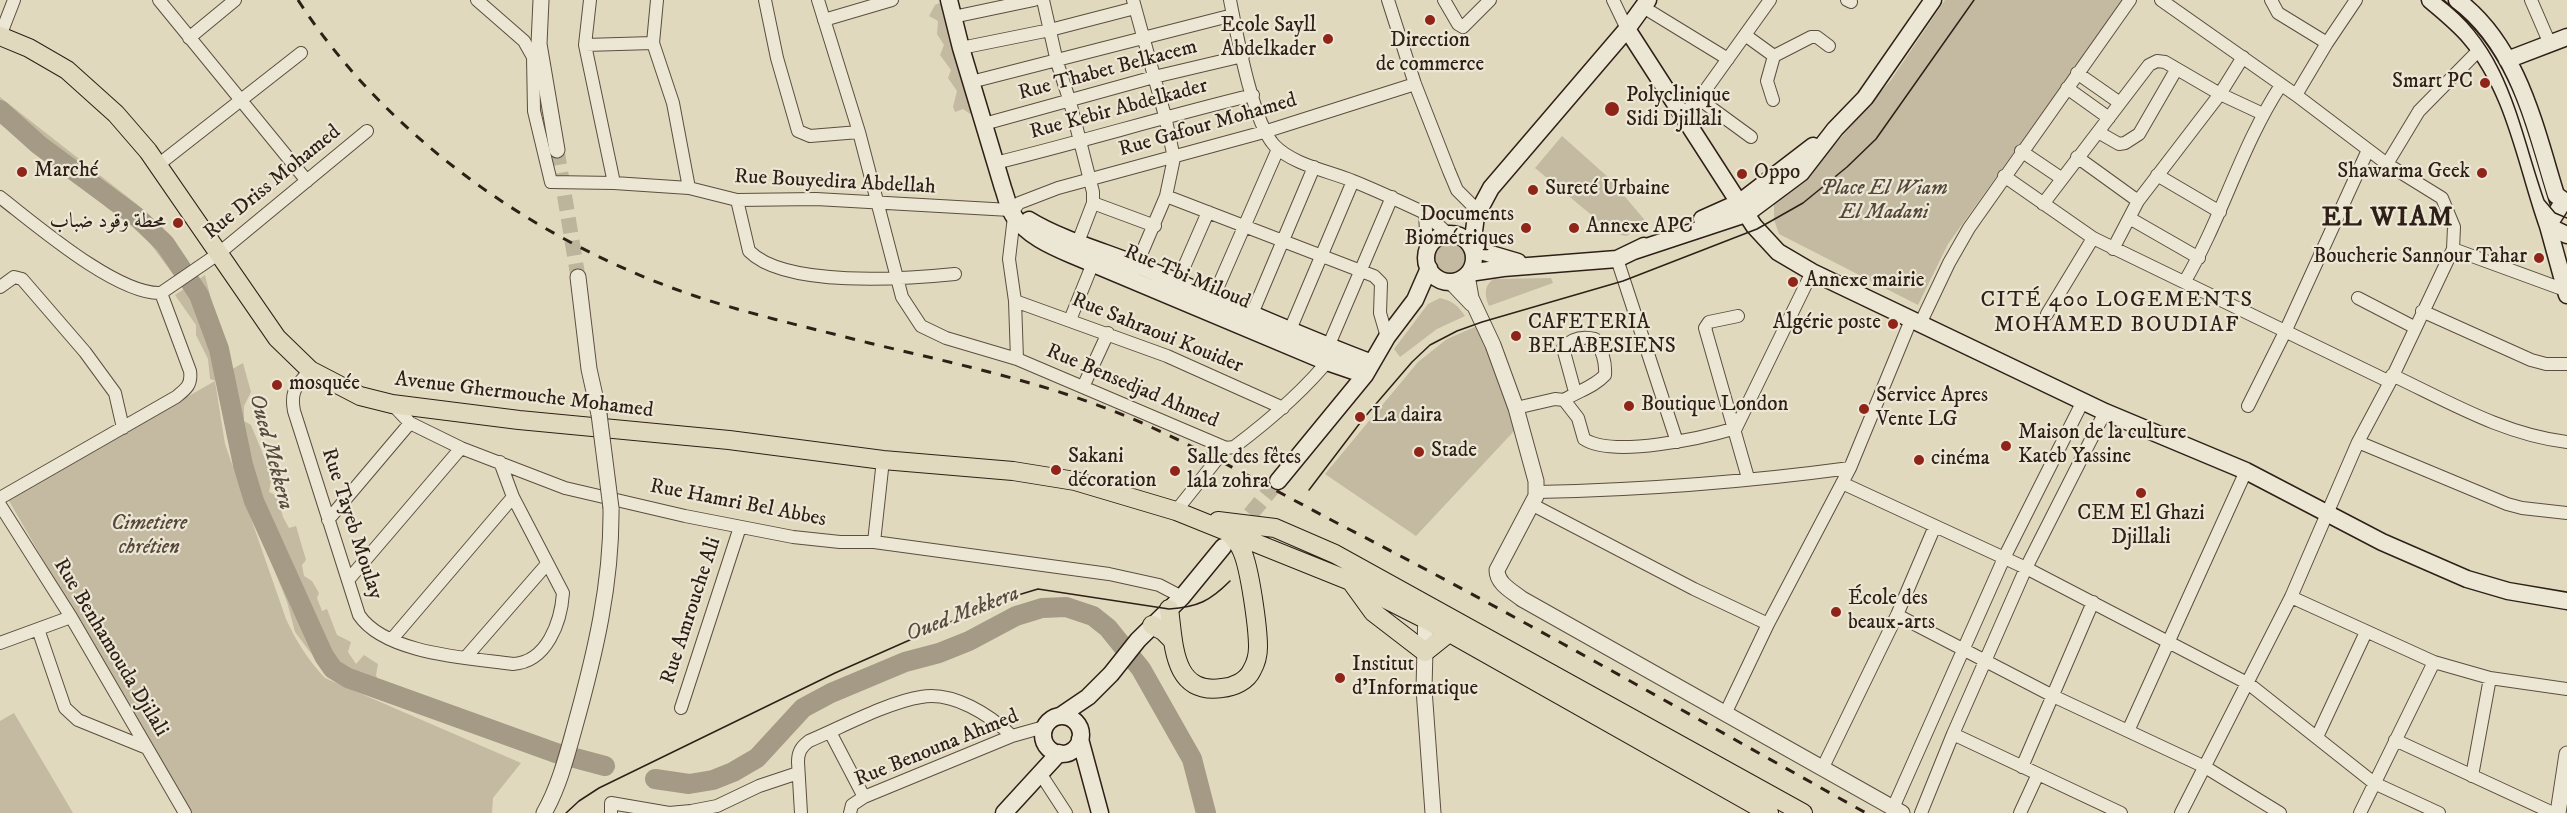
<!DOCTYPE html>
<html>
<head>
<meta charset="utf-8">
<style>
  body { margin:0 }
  canvas { display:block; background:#e1d9bd }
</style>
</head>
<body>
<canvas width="2567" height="813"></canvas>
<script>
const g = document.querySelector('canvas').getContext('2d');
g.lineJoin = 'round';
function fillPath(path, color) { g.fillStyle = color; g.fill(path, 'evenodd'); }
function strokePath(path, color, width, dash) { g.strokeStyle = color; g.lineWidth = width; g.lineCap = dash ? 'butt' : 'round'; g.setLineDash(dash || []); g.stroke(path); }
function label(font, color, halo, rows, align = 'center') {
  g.font = font + ' "IM FELL DW Pica",Amiri,serif'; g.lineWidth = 4.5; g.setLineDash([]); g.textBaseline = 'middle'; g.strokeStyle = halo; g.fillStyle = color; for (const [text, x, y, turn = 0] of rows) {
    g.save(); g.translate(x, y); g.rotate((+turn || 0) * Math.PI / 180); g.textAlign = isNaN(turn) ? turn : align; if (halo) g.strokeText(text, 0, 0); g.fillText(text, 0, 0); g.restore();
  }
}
const green = new Path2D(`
  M1945,0H2123L1948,244L1918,305L1779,234L1774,220V203L1837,142L1891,80Z
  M944,1L967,79L964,89L969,91L975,112L970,114L963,109L955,112L953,107L957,91L948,78L951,70L940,55L944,45L937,34L938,21L929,16L935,5Z
  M0,97L138,205L167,233L189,262L184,264L179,258L180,269L173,274L143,234L107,208L81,184L0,124V113L12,118C23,145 34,141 57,154C73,163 83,180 98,191C104,195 113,196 119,200C132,208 141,222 150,234H161V243L170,255H177L161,232H152L148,223L118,197L97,186L61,152L43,146L21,133L14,115L0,108Z
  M1562,136L1609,178L1649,225L1626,236L1613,233L1535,168Z
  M1431 257a17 17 0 1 1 34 0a17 17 0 1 1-34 0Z
  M205,275L229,371L243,363L251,392L244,406V421L251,425L272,476L269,492L277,496L283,517L289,528L296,526L306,560L302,565L304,576L312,581L319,593L317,598L322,611L327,609L337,635L351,642L348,652L356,664L364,655L378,664L376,675L386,697L325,672L295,632L287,602L243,491L227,436L216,381L210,379L208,359L196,335V325L175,295Z
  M1551,278L1553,283L1489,306C1485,296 1483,286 1494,279Z
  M1440,298C1452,301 1458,305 1465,316L1437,329L1400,357L1394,349L1428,304Z
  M1477,326L1495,368L1515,430L1416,536L1325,474L1418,362L1447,339Z
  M215,381L225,444L286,619C296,641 308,660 325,678L521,763L493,798L492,813H189L8,499Z
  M14,713L73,813H0V721Z`);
const river = new Path2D(`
  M0,110L39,145L138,218L165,244L199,295L219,349L243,465L254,501L324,656L333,669L348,678L556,753L605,766
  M655,779L689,784L713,780L733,772L757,758L803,708L831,693L905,662L939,653L969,641L1016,616L1042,608L1066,607L1093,616L1108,628L1141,669L1192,759L1206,813`);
const tertiaryTunnel = new Path2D(`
  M557,150L578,277`);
const secondaryTunnel = new Path2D(`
  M1235,533L1278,481`);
const minor = new Path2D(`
  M159,0L307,181
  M477,0L524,41L533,57L534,111L551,182L614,183L689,188L737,200L816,199L1010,210
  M590,0L585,45L614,183
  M657,0L653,43L673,103L689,188
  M765,0L777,58L798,131L810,136L859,132
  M818,0L859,132L902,297L921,326L946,338L1017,359L1226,448L1234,447C1270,420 1304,391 1332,356
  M1043,0L1057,62L1070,102L1093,192V203L1075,250
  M1133,0L1165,116L1174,158L1166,196L1134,271
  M1230,0C1237,35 1252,120 1274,145C1293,165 1329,171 1353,181C1378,191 1401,202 1425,213
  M1388,0L1415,84L1449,171L1457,190L1471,204L1479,208
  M1444,0L1458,24L1463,27L1490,0
  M1613,0L1627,29
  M1847,0L1851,2
  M2161,0L2296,95L2387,164L2442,198L2454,227L2453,249L2390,382L2358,442L2291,597L2181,813
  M2271,0L2278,13L2327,43L2296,95
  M2531,0L2550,44
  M1643,7L1728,59
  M953,17L1034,0
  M824,20L892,0
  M1745,35L1774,56
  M0,36L14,0
  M189,38L235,0
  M2327,43L2356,0
  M585,45L653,43
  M961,48L1050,30L1135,8
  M2077,73L2120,103
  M971,82L1233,15
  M2067,88L2109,118
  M1699,99L1751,137
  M1773,100L1767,81L1774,56L1811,37H1817L1829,46
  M1681,116L1699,99L1770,0
  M984,124L1154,77L1243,56
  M2098,132L2119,144L2125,143L2139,134L2176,70
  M2021,151L2061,178
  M2077,157L2138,201
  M995,163C1081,142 1166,116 1253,95
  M2387,164L2419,111L2479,50
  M158,165L301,53
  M2157,175L2220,212
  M2004,176L2093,238L2390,382
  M1166,196L1374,276L1381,283L1380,313L1387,337
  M0,197C35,224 117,295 161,293L218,254L367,131
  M737,200L749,251C785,288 906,279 955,274
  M1093,203L1155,226
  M2043,204L2149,65L2157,61L2165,62L2220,94L2263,114
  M2131,219L2199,258
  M2113,249L2138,201L2220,94L2243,57
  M2453,249L2565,290
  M1427,250L1425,213L1448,234
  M1617,259L1677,442
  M2185,281C2222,218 2241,146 2281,85
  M1177,283L1208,212
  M0,287L14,277L22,279L85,352L115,393L123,428
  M2358,298L2414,327
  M1015,301L1167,356L1283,408
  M1210,305L1278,149
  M2422,311L2531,360L2546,364H2567
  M2047,314L2093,238
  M1738,316L1709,322L1705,328L1748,478
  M1070,320L1093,263
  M1249,321L1314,167
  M1920,324L1949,263L1969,228L2130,0
  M1287,337L1353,181
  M1328,347L1392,197
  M1017,359L1015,301L1009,259L1015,208L1019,203L1058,188L1264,132L1415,84
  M310,370C297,386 290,390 294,411L359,615C385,654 469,658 513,664C547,662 561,622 563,593L513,497L500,462
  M2392,375C2449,402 2505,435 2567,442
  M1083,387L1108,333
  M1564,400C1578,391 1594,387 1605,375C1606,361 1602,351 1595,339C1583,336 1572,338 1563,348L1575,392
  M392,404L410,423L461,448L565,488L685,516L793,537L840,542H874L1109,574L1159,585L1182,597
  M2248,406L2285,332L2368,150
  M1516,408L1555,399L1564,400L1578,418L1584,439C1613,458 1703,438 1736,428L1812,272
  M2358,442L2507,504L2522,508L2567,513
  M1842,483L2026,568L2249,684L2374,783L2439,813
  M1537,492C1641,490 1746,482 1850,468
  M0,498L176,397C186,389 192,385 190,371L161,293
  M1531,504L1694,589L1768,624
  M0,505L71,617L185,813
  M1176,511L1226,448
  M328,520L410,423
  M874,542L883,460
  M349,579L461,448
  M2291,597L2434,662L2490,678L2567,689
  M1897,615L2053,696L2205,767L2280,813
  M38,629L65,708L78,720L147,748
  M392,639L513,497
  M0,643L71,617
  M466,657L547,564
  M681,708L740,527
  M1726,712L1768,624L1850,468L1911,320
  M2128,731L2246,471
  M830,732L864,797
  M1953,734L2121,813
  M2317,737L2366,632
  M2395,740L2553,813
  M1823,767L1897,615L1935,526
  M2022,767L2093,602
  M1040,773L1066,813
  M2472,776L2490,678
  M1893,808L2004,558L2083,401
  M611,813V803L669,813L691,811L717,806L759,786L798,773
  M801,813L798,762C798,752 801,747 809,741C840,728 888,702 921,697C953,691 990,715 1012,736
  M850,813L852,805L864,797L1012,736L1044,727
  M1921,813L1953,734L2026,568L2105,412
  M2020,813L2038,774
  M2360,813L2434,662`);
const tertiary = new Path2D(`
  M541,0L539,44L557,150
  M1467,275L1471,298L1493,345L1516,408L1536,481V496L1497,570C1497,584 1512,591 1522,599L1902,813
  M578,277L589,369L599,414
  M1451,282L1472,304
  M1426,609L1424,689L1433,813
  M544,813C559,787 567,755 575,726C595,654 612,583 611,508
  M2558,813L2567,754`);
const secondary = new Path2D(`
  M949,0L961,48L1003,188C1006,196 1008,207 1013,215C1026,235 1051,246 1072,255L1327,362L1365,375
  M2430,0C2444,12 2458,23 2470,37C2515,89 2526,164 2548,226L2567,235
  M2457,0C2518,45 2535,127 2556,195L2567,203
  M1627,29L1754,226L1778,252L1812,272L2105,412L2246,471L2382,542L2467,579L2508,591L2567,601
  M2507,60L2567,37
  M2563,202L2548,226L2567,295
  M1702,219L1740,202L1813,146
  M1029,220C1058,238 1102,251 1135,264C1214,297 1292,333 1372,363
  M1426 258a24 24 0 1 1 48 0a24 24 0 1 1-48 0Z
  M1472,246L1476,216L1491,188L1627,29L1648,0
  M1474,249L1518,262
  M1634,251L1746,214L1801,173L1835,129L1865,98L1933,0
  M1469,273L1503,268L1617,259L1644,246
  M1278,481L1365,375L1387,337L1415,300L1429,268
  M1060,716L1088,697L1111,674L1138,640L1182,597L1223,547
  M1043 735a19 19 0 1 1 38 0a19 19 0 1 1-38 0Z
  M1080,739L1100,813
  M1004,813L1059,753`);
const primary = new Path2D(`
  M0,36L29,48L67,70L116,114L148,151L277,338L310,370L360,396L392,404L519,420L729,440L883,460L1013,471L1075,481L1176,511L1350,581L1425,619L1769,813
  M1218,521L1275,528L1335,554L1803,813
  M1352,583L1373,612L1425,652L1450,632
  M1169,609C1174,643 1172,695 1222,688C1234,687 1247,681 1252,670C1256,663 1258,655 1258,647C1258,628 1250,569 1242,551C1239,544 1234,538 1229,533
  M1152,625L1163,631L1172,640`);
const tram = new Path2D(`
  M2442,0C2509,50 2518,126 2544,200L2555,213L2567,218
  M1309,490L1363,419L1412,362L1430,345L1457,331L1482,322L1623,281L1757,229L1803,203L1847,167L1876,139L1974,0
  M566,813L579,801L599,788L835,673L998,601L1038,589L1169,609C1198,607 1210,601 1230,581`);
const rail = new Path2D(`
  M298,0C388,139 540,244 695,296C752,315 811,328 869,343C965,366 1063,386 1153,428C1216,457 1276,491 1337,523C1516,615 1690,715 1866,813`);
const tertiaryBridge = new Path2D(`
  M599,414L611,508`);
const markers = [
  [1430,20,6,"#8f2418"],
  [1328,39,6,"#8f2418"],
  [2485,83,6,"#8f2418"],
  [1612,109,8,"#8f2418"],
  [22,172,6,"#8f2418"],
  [2482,173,6,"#8f2418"],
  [1742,174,6,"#8f2418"],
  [1533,190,6,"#8f2418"],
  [178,223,6,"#8f2418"],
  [1526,228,6,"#8f2418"],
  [1574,228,6,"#8f2418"],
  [2539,258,6,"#8f2418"],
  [1793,282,6,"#8f2418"],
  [1893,324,6,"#8f2418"],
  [1516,336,6,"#8f2418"],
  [277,385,6,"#8f2418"],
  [1629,406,6,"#8f2418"],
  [1864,409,6,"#8f2418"],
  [1360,417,6,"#8f2418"],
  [2006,446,6,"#8f2418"],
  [1419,452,6,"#8f2418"],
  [1919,460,6,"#8f2418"],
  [1056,470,6,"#8f2418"],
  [1175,471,6,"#8f2418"],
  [2141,493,6,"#8f2418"],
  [1836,612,6,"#8f2418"],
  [1340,678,6,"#8f2418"]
];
const poiNames = [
  ["Ecole Sayll",1316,27,"right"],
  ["Abdelkader",1316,51,"right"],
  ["Direction",1430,42,"center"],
  ["de commerce",1430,66,"center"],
  ["Smart PC",2473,83,"right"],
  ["Polyclinique",1626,97],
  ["Sidi Djillali",1626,121],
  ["Marché",34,172],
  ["Shawarma Geek",2470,173,"right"],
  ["Oppo",1754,174],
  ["Sureté Urbaine",1545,190],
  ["Documents",1514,216,"right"],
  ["Biométriques",1514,240,"right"],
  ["محطة وقود ضباب",166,223,"right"],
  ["Annexe APC",1586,228],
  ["Boucherie Sannour Tahar",2527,258,"right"],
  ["Annexe mairie",1805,282],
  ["CAFETERIA",1528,324],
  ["BELABESIENS",1528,348],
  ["Algérie poste",1881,324,"right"],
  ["mosquée",289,385],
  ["Service Apres",1876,397],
  ["Vente LG",1876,421],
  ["Boutique London",1641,406],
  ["La daira",1372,417],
  ["Maison de la culture",2018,434],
  ["Kateb Yassine",2018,458],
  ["Stade",1431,452],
  ["Sakani",1068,458],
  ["décoration",1068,482],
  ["Salle des fêtes",1187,459],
  ["lala zohra",1187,483],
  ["cinéma",1931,460],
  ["CEM El Ghazi",2141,515,"center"],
  ["Djillali",2141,539,"center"],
  ["École des",1848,600],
  ["beaux-arts",1848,624],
  ["Institut",1352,666],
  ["d'Informatique",1352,690]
];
const streetNames = [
  ["Rue Thabet Belkacem",1108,71,-15],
  ["Rue Kebir Abdelkader",1119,110,-15],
  ["Rue Gafour Mohamed",1208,126,-16],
  ["Rue Driss Mohamed",273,183,-39],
  ["Rue Bouyedira Abdellah",835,183,3],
  ["Rue Tbi Miloud",1187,278,23],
  ["Rue Sahraoui Kouider",1157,334,22],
  ["Rue Bensedjad Ahmed",1132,387,23],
  ["Avenue Ghermouche Mohamed",524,396,7],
  ["Rue Hamri Bel Abbes",738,504,11],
  ["Rue Tayeb Moulay",351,524,72],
  ["Rue Amrouche Ali",692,611,-72],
  ["Rue Benhamouda Djilali",110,648,59],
  ["Rue Benouna Ahmed",937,749,-22]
];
const parkNames = [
  ["Place El Wiam",1884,190],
  ["El Madani",1884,214],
  ["Cimetiere",149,525],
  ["chrétien",149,549]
];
const neighbourhoodNames = [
  ["CITÉ 400 LOGEMENTS",2117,301],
  ["MOHAMED BOUDIAF",2117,326]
];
const waterNames = [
  ["Oued Mekkera",270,452,75],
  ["Oued Mekkera",963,615,-21]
];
const districtNames = [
  ["EL WIAM",2388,219]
];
fillPath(green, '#c3baa1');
strokePath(river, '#a49a85', 20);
strokePath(tertiaryTunnel, '#bdb49c', 15, [15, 8]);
strokePath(secondaryTunnel, '#bdb49c', 16, [16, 8]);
strokePath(minor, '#5c4e40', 14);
strokePath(tertiary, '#5c4e40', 17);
strokePath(secondary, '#2f2017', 19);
strokePath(primary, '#2f2017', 20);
strokePath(minor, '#ece6d4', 12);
strokePath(tertiary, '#ece6d4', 15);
strokePath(secondary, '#ece6d4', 16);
strokePath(primary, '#e1d9bd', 18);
strokePath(tram, '#2f2017', 1.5);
strokePath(rail, '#2f2017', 3, [10, 10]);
strokePath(tertiaryBridge, '#5c4e40', 17, []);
strokePath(tertiaryBridge, '#ece6d4', 15);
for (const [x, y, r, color] of markers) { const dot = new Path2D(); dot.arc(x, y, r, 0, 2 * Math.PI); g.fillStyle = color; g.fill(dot); strokePath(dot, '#ece6d4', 2); }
label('21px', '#2f2017', '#ece6d4', poiNames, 'left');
label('21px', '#2f2017', '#ece6d4', streetNames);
label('italic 21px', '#54463a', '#ece6d4', parkNames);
g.letterSpacing = '1.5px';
label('22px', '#2f2017', '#ece6d4', neighbourhoodNames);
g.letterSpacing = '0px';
label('italic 22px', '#584b3e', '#ece6d4', waterNames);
g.letterSpacing = '1.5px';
label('bold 27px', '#2f2017', '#ece6d4', districtNames);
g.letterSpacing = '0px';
</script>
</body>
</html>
